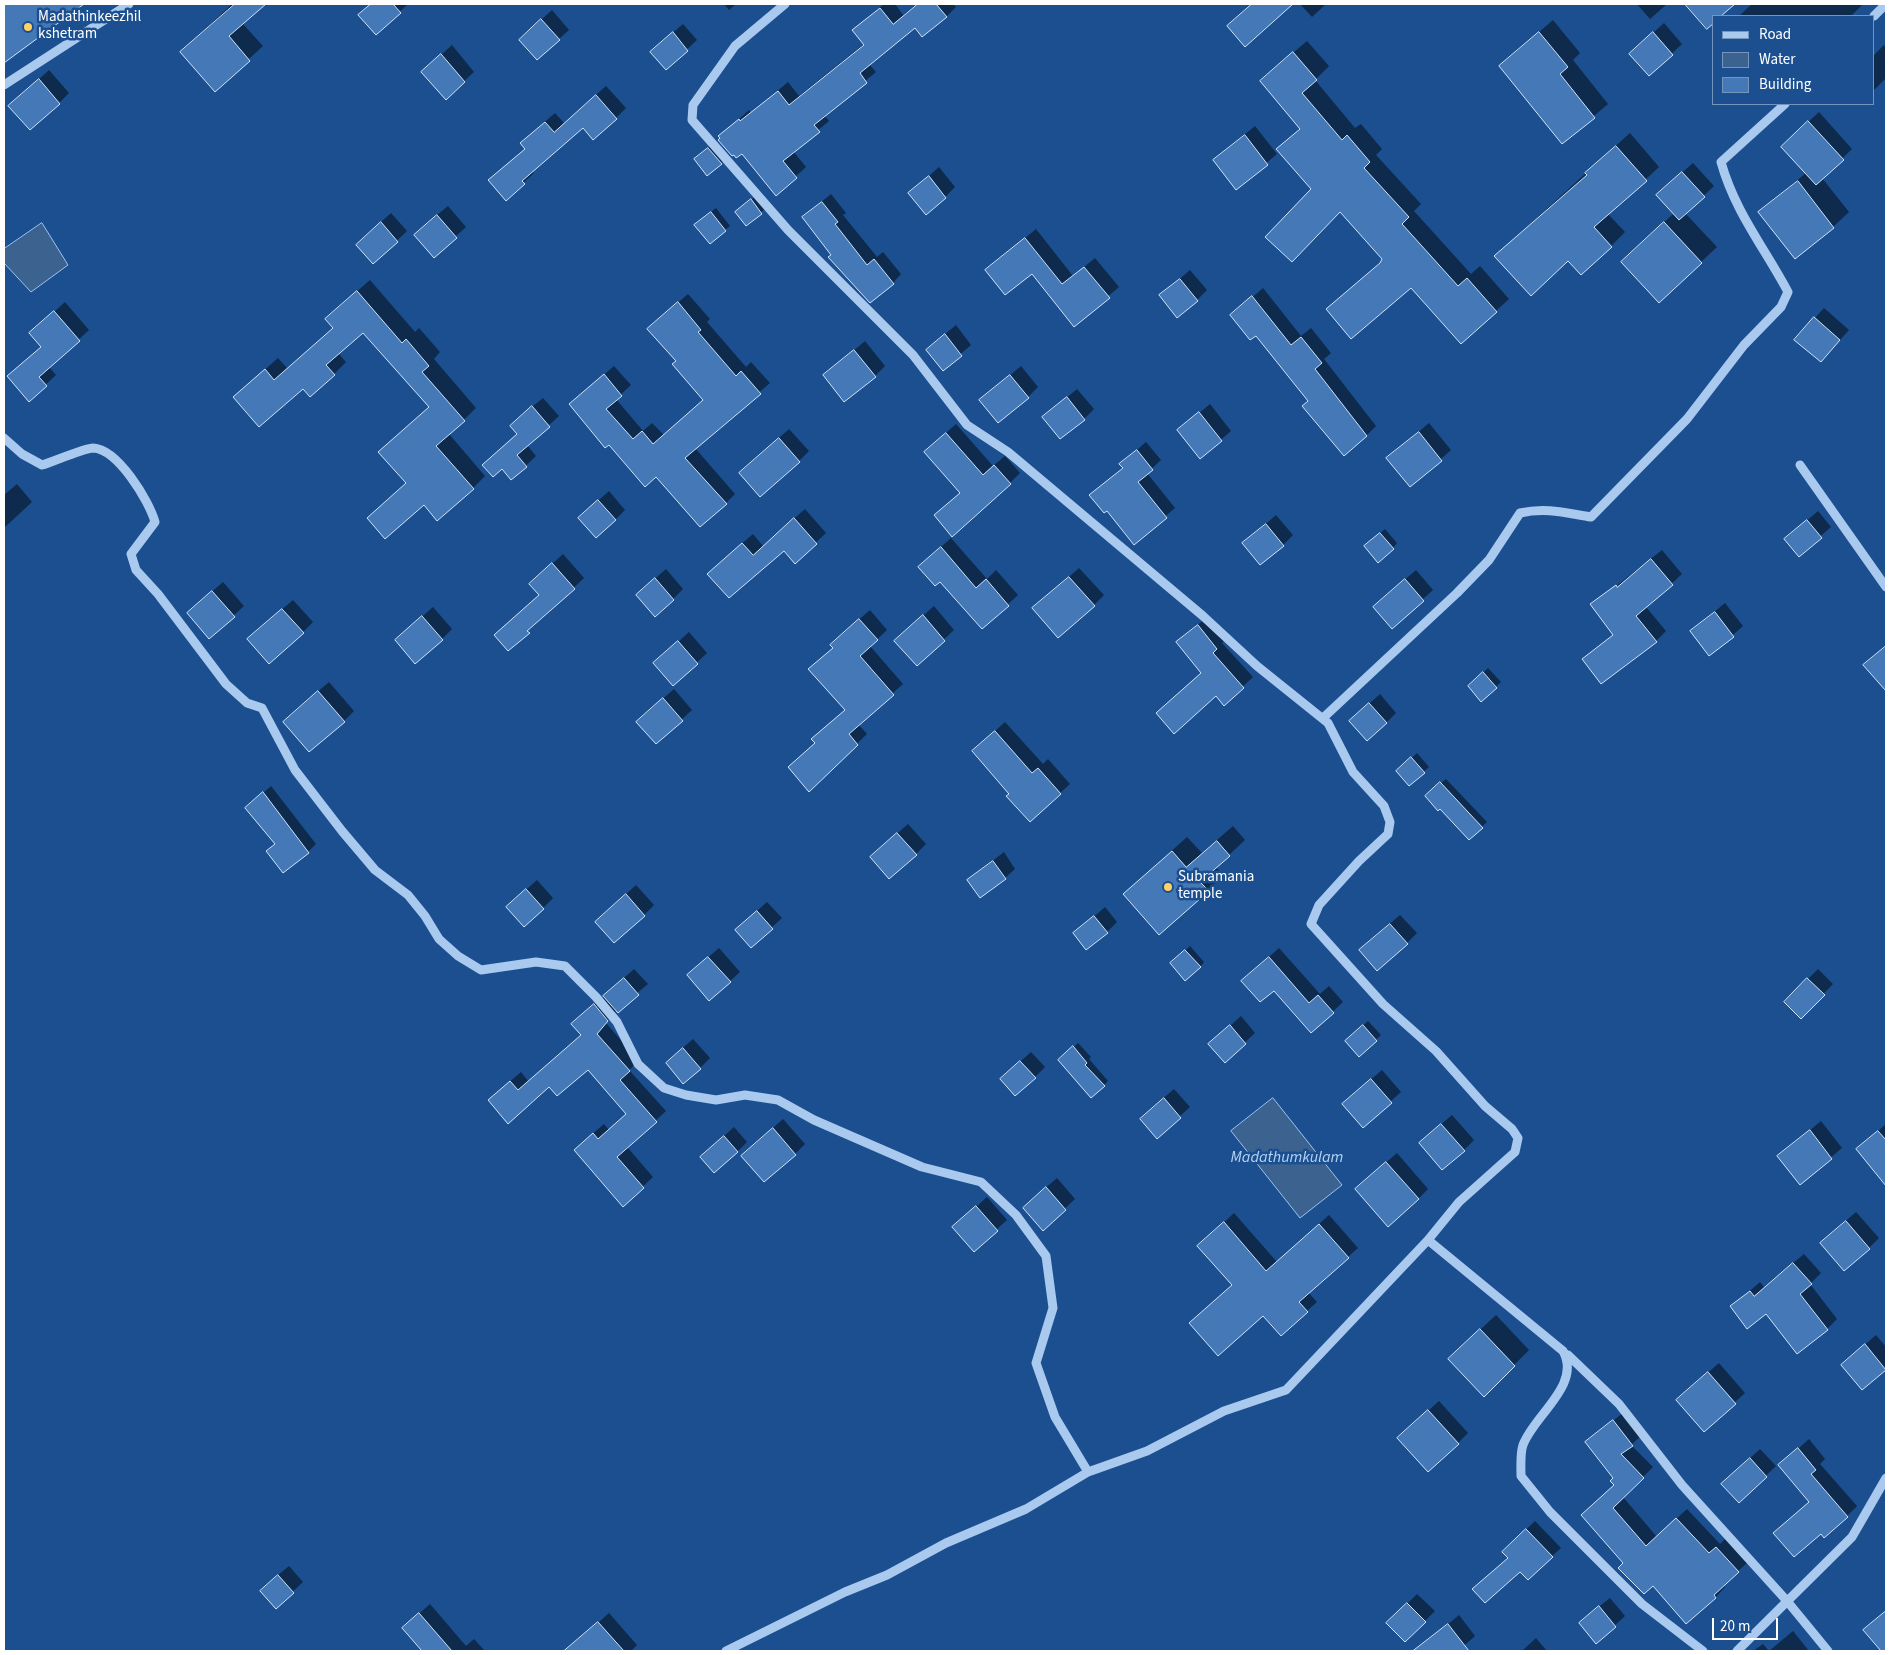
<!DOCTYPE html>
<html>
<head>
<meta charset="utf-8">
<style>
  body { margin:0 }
  #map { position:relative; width:1890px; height:1655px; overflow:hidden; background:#1b4f8f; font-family:"Source Sans 3",sans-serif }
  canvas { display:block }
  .frame { position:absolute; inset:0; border:5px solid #fff; pointer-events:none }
  .legend { position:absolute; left:1712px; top:15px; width:162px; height:90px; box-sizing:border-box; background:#1b4f8f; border:1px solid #7695bc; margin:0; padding:6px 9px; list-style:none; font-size:15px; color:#fff }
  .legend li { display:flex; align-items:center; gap:10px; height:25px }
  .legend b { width:25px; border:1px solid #7695bc }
  .scale { position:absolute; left:1712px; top:1618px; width:66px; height:22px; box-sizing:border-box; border:2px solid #fff; border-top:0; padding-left:6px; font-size:15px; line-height:18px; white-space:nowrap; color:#fff; -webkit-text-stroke:4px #1b4f8f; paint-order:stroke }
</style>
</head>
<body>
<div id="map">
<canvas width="1890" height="1655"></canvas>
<div class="frame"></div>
<ul class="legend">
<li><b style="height:6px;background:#a9c9ee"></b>Road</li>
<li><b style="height:14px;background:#3c6290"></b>Water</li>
<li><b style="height:14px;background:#4478b7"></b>Building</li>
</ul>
<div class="scale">20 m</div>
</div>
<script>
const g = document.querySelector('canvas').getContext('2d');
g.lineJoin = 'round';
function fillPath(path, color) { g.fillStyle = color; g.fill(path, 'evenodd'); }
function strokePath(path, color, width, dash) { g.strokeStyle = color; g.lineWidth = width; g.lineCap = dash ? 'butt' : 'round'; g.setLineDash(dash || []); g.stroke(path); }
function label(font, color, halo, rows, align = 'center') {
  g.font = font + ' "Source Sans 3",sans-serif'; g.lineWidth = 5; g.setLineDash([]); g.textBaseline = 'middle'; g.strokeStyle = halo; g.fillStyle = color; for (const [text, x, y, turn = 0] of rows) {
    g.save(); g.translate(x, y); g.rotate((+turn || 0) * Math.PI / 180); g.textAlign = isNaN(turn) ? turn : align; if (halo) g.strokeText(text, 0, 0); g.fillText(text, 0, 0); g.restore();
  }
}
const water = new Path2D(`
  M42,223L68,265L31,292L4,263V249Z
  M1273,1098L1342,1185L1300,1218L1231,1131Z`);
const shadow = new Path2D(`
  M4,4H82L10,57L4,48Z
  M232,4H263L242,23L263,46L215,90L181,52Z
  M372,4H408L376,33L360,15Z
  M724,4H736L729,10Z
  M884,4H895L903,15L917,4H953L956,7L946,17L916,27L869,64L876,72L824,115L829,121L793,151L806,167L776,194L742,152L720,136L749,110L751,113L788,82L799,96L864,44L853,30Z
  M1300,4H1326L1312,17Z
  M1637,4H1667L1650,19Z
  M1687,4H1733L1719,16H1714L1707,27Z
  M1752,4H1863L1851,16H1739Z
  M552,10L569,30L559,39L530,30Z
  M1553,20L1580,53L1573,60L1608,104L1562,143L1500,66Z
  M1664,23L1682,44L1649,75L1630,54Z
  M683,24L697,40L667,68L662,42Z
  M1307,41L1329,66L1315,80L1355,128L1361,124L1382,149L1376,155L1421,204L1414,211L1471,274L1480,266L1509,299L1461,343L1411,287L1328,309L1384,259L1340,211L1312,189L1278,149L1301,128L1274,69Z
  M452,45L474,72L446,98L433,62Z
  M1884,45L1886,48V78L1874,90V55Z
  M49,70L69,93L59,103L10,106Z
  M606,86L626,108L616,118L583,126L532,171L534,173L506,199L532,133L555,113L564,123Z
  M1819,112L1852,149L1822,178L1849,212L1833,227L1795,257L1760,212L1807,172L1792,137Z
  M1255,126L1277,154L1237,188L1214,160Z
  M1630,133L1659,167L1608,214L1625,232L1611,246L1581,273L1568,259L1495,256Z
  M713,144L726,159L708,174L700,155Z
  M1693,163L1714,186L1685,213L1717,247L1659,301L1638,247L1674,213L1668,185Z
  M939,167L955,187L945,197L910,193Z
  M831,194L846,213L843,215L877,257L883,252L901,274L893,283L833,254L803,217Z
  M756,196L766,208L746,224L741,208Z
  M448,206L466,227L434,256L425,225Z
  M716,208L730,226L725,230L700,221Z
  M391,213L407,231L373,263L367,235Z
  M1036,229L1073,276L1095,258L1119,287L1074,325L1032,272L987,270Z
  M1190,270L1207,290L1197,300L1161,295Z
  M370,280L415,332L419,328L440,352L434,359L476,408L449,434L485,476L473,488L368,518L407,482L430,407L364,331L338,353L346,362L334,374L303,387L234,397L278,358L287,368L334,328L339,307Z
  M1263,288L1301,336L1311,328L1331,353L1324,359L1376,426L1366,436L1309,400L1256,334L1232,315Z
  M688,294L710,319L707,322L746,367L751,362L770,383L695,448L735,494L726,503L657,475L581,395L614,366L631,385L616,399L643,431L652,423L664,435L704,400L677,361L659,319Z
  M65,302L89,330L49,367L56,375L29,400L42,346L41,324Z
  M1824,308L1849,330L1821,361L1815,318Z
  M956,325L971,345L943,369L938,340Z
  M865,341L885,366L875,376L825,375Z
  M1021,366L1038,387L1028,397L981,400Z
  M1077,389L1094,409L1084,419L1044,417Z
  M543,398L559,416L527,445L536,456L512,479L521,416Z
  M1210,404L1231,431L1201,457L1179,430Z
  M1429,423L1451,450L1410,486L1388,458Z
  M956,424L993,466L1005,456L1020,473L1010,483L946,506L961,492L936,442Z
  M789,429L809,451L799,461L751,463Z
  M1146,442L1161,460L1147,473L1175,508L1134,543L1100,487L1123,467L1121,464Z
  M17,484L32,502L4,528V495Z
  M609,491L625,510L615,520L590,508Z
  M805,509L826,533L795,562L784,549L718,564L753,534L763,546Z
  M1818,511L1831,527L1799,555L1796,530Z
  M1276,515L1293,535L1283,545L1244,543Z
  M1385,529L1397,543L1393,548L1370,542Z
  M951,538L987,579L996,570L1018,595L982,628L940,580L930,557Z
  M1662,550L1682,574L1646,607L1666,631L1656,641L1584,659L1614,634L1592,605Z
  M563,554L584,578L508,649L540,594L541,574Z
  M1079,568L1104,595L1094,605L1044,599Z
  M666,569L683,589L673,599L648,585Z
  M1416,570L1433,590L1392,627L1385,597Z
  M223,582L244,606L209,638L198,604Z
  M293,600L313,622L303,632L259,629Z
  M1725,603L1743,626L1710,655L1691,631Z
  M934,606L954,630L917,664L906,631Z
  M433,607L452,629L442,639L407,630Z
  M870,610L887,630L870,646L903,684L858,724L867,734L809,790L816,743L846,710L834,647L841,635Z
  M1208,616L1226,639L1222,643L1253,677L1224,704L1178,642Z
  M689,632L707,653L673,685L665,654Z
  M1488,668L1501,682L1481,700L1474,681Z
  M329,682L354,711L344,721L294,712Z
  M674,689L692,710L656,743L648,712Z
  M1380,694L1396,713L1386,723L1361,711Z
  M1005,722L1043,764L1048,759L1070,784L1060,793L1011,794L983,742Z
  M1417,753L1429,767L1409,784L1398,771Z
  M1446,779L1487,822L1469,839L1431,792Z
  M271,786L316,844L308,852L267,851L276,843L255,800Z
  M908,824L926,844L916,854L871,857Z
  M1233,826L1245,840L1216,867L1223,875L1208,891L1124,894L1187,837L1202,853Z
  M1004,852L1015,869L1005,878L968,880Z
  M537,880L553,898L543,908L518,897Z
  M636,885L654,905L644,915L596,922Z
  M767,902L782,918L751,946L747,920Z
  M1105,907L1117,922L1107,932L1075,933Z
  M1400,915L1417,933L1407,943L1371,940Z
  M1190,946L1204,962L1200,967L1176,959Z
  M719,948L740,972L730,981L698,966Z
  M1279,948L1320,994L1329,986L1343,1002L1311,1032L1274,989L1253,971Z
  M634,969L648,984L617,1010L606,1023L639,1061L629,1070L666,1111L627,1147L653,1177L623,1205L585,1140L604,1124L609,1130L628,1113L588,1068L549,1086L508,1122L499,1091L521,1072L529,1082L582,1034L573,1024Z
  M1818,969L1833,984L1801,1017L1785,1002Z
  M1241,1016L1255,1033L1225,1061L1220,1035Z
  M1368,1021L1381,1035L1359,1055L1351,1036Z
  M693,1039L710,1058L700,1068L677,1053Z
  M1078,1043L1091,1057L1089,1059L1108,1081L1104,1085L1064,1056Z
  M1031,1052L1045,1067L1035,1077L1012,1069Z
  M1382,1070L1401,1092L1363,1126L1354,1094Z
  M1174,1089L1190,1107L1157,1137L1151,1109Z
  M1452,1115L1474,1140L1464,1150L1431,1133Z
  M783,1119L805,1144L795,1154L753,1146Z
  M1821,1121L1842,1148L1800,1183L1779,1156Z
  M1886,1124V1184L1858,1149Z
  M734,1127L747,1142L737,1152L712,1147Z
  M1397,1153L1428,1189L1418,1199L1367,1179Z
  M1057,1178L1075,1199L1043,1229L1034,1198Z
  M987,1197L1007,1220L974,1250L964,1218Z
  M1856,1212L1879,1238L1869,1248L1832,1233Z
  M1234,1213L1277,1262L1329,1215L1358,1248L1308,1292L1317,1302L1307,1311L1263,1314L1233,1285L1199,1246Z
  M1804,1254L1821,1273L1810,1284L1837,1319L1827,1329L1766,1312L1732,1307L1760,1282L1764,1287Z
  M1496,1315L1529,1350L1514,1365L1465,1344Z
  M1876,1335L1886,1347V1368L1862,1388L1842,1365Z
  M1719,1363L1745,1393L1704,1430L1688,1390Z
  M1439,1401L1468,1433L1458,1443L1409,1428Z
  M1624,1412L1642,1435L1631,1445L1653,1467L1623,1497L1657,1537L1687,1509L1720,1544L1726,1538L1748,1562L1723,1585L1725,1587L1716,1597L1686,1623L1653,1584L1625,1563L1582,1515L1615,1485V1478L1587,1442Z
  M1809,1439L1825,1459L1820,1464L1857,1506L1847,1516L1810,1502L1790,1456Z
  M1760,1449L1776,1466L1739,1501L1733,1474Z
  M1535,1521L1561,1548L1528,1578L1509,1558L1512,1543Z
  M289,1566L303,1582L276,1607L271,1581Z
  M1417,1594L1435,1611L1405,1641L1388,1623Z
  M1610,1598L1625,1616L1597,1642L1591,1613Z
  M430,1604L466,1646L474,1639L485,1651H427L403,1628Z
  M609,1613L637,1645L631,1651H573L570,1648Z
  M1459,1615L1475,1636L1458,1651H1433L1427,1642Z
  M1793,1631L1809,1651H1769Z
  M1536,1638L1547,1651H1522L1523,1650Z
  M1763,1644L1769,1651H1753Z`);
const building = new Path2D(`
  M4,4H84L4,63Z
  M235,4H266L229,36L250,61L215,92L180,52Z
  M371,4H393L401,13L376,35L358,15Z
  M918,4H936L947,17L922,37L915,28L860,73L867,83L814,125L820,132L783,161L797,178L776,196L742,154L736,158L734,155L732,156L718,140L720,138L718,136L739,119L740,121L778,91L789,105L864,45L852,30L880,8L893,24Z
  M1252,4H1293L1245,47L1227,26Z
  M1685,4H1735L1721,16H1714V23L1707,29Z
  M541,19L560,40L537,60L519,40Z
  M673,32L688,51L666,70L650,52Z
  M1539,32L1568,67L1560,74L1595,118L1562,144L1499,66Z
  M1653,32L1673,55L1649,76L1629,54Z
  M1293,52L1317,80L1302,93L1342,140L1347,135L1370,162L1364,168L1409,217L1402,224L1458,286L1467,278L1497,312L1461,344L1411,288L1351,339L1326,309L1380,263L1382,259L1340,212L1292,262L1265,237L1311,189L1276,149L1300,129L1260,81Z
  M441,54L465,82L446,100L421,72Z
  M39,79L60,104L30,130L8,106Z
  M596,95L617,119L593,140L583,128L522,181L525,184L506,201L488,180L525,149L520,143L545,122L554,132Z
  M1808,121L1844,160L1816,185L1781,147Z
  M1245,135L1268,165L1236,190L1213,160Z
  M1616,146L1647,181L1594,227L1612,247L1581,275L1568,261L1531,296L1494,256L1587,175L1585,173Z
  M708,148L722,164L707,176L694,159Z
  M1682,172L1705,197L1679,220L1656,195Z
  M929,176L946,198L926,215L908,193Z
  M1798,181L1834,228L1795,259L1758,212Z
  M751,199L762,214L746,226L735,212Z
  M822,202L838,222L835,224L867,265L874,259L894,284L870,303L828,257L831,255L802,217Z
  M711,212L726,231L710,244L694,225Z
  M437,215L457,238L434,258L414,235Z
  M381,222L398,242L373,264L356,245Z
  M1664,222L1702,263L1659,303L1621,262Z
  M1025,238L1062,284L1084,267L1110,298L1074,327L1032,274L1005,295L985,270Z
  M1180,279L1198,301L1177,318L1159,295Z
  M357,291L402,343L406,339L429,366L422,372L465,421L436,446L474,489L437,521L424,505L385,539L367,518L406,483L378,452L429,407L363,333L326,365L335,375L310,397L303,389L259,427L233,397L265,369L274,380L333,328L325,319Z
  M1252,296L1291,345L1301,337L1322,363L1315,369L1367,436L1344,456L1302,406L1308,401L1256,336L1250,340L1230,315Z
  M678,302L701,330L698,332L736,376L741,371L761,394L685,458L727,504L700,527L656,477L645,487L609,445L605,448L569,404L604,374L622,396L606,409L633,439L642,431L653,444L703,400L672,364L676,361L647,329Z
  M54,311L80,341L39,377L47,386L29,402L7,376L41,347L29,333Z
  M1814,317L1840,340L1821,362L1794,340Z
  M945,334L962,356L943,371L926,350Z
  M854,350L876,377L844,402L823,375Z
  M1010,375L1029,398L998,423L979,400Z
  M1067,397L1085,420L1060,439L1042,417Z
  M532,406L550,427L517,455L527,467L511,480L502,469L493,477L482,465L517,434L510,426Z
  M1199,412L1222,441L1200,459L1177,430Z
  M1419,432L1442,461L1410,487L1386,458Z
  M946,433L983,475L994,465L1011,484L952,537L934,515L960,493L924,452Z
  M779,438L800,462L760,497L739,473Z
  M1137,450L1153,470L1138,482L1167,518L1134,545L1107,511L1104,513L1089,495L1123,468L1119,464Z
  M598,500L616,520L596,538L578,518Z
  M794,518L817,544L795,564L784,551L729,598L707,574L742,543L753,555Z
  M1807,520L1822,538L1799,557L1784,539Z
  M1266,524L1284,546L1260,565L1242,543Z
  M1380,533L1394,549L1378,563L1364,546Z
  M941,547L976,588L986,579L1009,606L982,629L940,582L935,586L918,567Z
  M1651,559L1673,585L1636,616L1657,642L1601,684L1582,659L1613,635L1590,604L1616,585L1617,587Z
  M552,563L575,589L527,631L530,633L508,651L494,635L539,595L529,584Z
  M1069,577L1095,606L1058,638L1032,608Z
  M655,578L674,600L655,617L636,595Z
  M1405,579L1424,601L1392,629L1373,607Z
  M212,591L235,617L209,639L187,613Z
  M282,609L304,633L269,664L247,639Z
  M1715,612L1734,637L1709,656L1690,631Z
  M923,615L945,641L917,666L894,641Z
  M422,616L443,640L415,664L395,640Z
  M859,619L878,640L860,656L894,695L849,734L858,745L809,792L788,767L815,743L811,739L845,710L808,669L833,648L830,645Z
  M1198,625L1217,649L1213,653L1244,688L1224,706L1216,696L1174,734L1156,713L1201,673L1176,642Z
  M678,641L698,664L673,686L653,663Z
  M1886,646V691L1863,665Z
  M1483,672L1497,688L1481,702L1468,686Z
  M318,691L345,722L309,752L283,722Z
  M663,698L683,721L656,744L636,722Z
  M1369,703L1387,723L1367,741L1349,721Z
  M995,731L1032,773L1038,768L1061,794L1030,822L1006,796L1009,794L972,751Z
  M1411,757L1425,773L1409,786L1396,771Z
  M1440,782L1483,828L1469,840L1440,809L1438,811L1425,796Z
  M263,792L309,853L283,873L266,851L275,844L245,808Z
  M897,833L917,855L889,879L870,857Z
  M1217,841L1230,856L1200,882L1209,891L1159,935L1123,894L1172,851L1186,867Z
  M993,861L1006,879L980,898L967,880Z
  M526,889L544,909L524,927L506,907Z
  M626,894L645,916L614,943L595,922Z
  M757,911L773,929L751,948L735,930Z
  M1094,916L1108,933L1086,950L1073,933Z
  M1390,924L1408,944L1377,971L1359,950Z
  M1185,950L1201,967L1185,981L1170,963Z
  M708,957L731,982L709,1001L687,975Z
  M1269,957L1309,1003L1318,995L1334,1013L1311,1033L1274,991L1260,1002L1241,981Z
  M624,978L639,995L618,1013L603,996Z
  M1807,978L1825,995L1801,1019L1784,1002Z
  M594,1004L608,1021L597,1034L630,1071L620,1080L657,1122L617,1157L644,1188L623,1207L574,1150L593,1133L598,1139L626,1114L588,1070L557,1096L549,1087L508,1124L488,1100L510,1081L518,1090L581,1035L571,1024Z
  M1230,1025L1246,1044L1225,1063L1208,1044Z
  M1363,1025L1377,1041L1359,1057L1345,1041Z
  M1073,1046L1087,1063L1085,1065L1105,1086L1091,1098L1058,1060Z
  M683,1048L701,1069L683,1084L666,1063Z
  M1020,1061L1036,1078L1015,1096L1000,1079Z
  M1371,1079L1392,1103L1363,1128L1342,1104Z
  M1164,1098L1181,1118L1157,1139L1140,1119Z
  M1441,1124L1465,1151L1442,1170L1419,1143Z
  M773,1128L796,1155L764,1182L741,1156Z
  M1810,1130L1832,1159L1800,1185L1777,1156Z
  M1878,1131L1886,1140V1186L1856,1149Z
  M724,1136L738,1152L714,1173L700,1157Z
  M1386,1162L1419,1199L1388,1227L1355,1189Z
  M1046,1187L1066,1210L1043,1231L1023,1208Z
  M976,1206L998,1231L974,1252L952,1227Z
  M1846,1221L1870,1249L1844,1271L1820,1243Z
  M1224,1222L1266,1271L1319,1224L1349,1258L1299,1302L1308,1312L1281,1336L1263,1316L1218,1356L1189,1323L1232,1285L1197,1246Z
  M1793,1263L1812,1284L1800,1294L1828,1330L1797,1354L1766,1314L1747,1329L1730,1306L1750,1291L1754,1296Z
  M1480,1329L1515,1366L1484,1397L1448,1359Z
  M1865,1344L1886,1370L1862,1390L1841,1365Z
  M1708,1372L1736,1404L1704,1432L1676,1400Z
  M1428,1410L1459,1444L1428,1472L1397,1438Z
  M1613,1420L1633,1446L1621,1454L1644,1478L1613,1508L1646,1546L1676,1518L1709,1553L1716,1547L1739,1572L1714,1595L1716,1598L1686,1624L1653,1586L1644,1594L1618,1568L1623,1563L1581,1515L1614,1485L1610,1481L1613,1478L1585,1442Z
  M1798,1448L1816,1470L1811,1474L1848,1517L1824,1538L1821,1534L1794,1557L1773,1533L1809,1502L1778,1465Z
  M1750,1458L1767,1477L1739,1503L1721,1484Z
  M1526,1529L1553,1557L1528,1580L1520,1572L1485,1603L1472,1589L1508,1558L1502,1552Z
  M278,1575L294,1593L276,1609L260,1591Z
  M1407,1603L1426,1622L1405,1642L1386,1623Z
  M1599,1606L1616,1627L1596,1644L1579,1623Z
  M1886,1611V1651H1881L1863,1630Z
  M419,1613L452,1651H422L402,1628Z
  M598,1622L624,1651H564Z
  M1448,1624L1469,1651H1413Z`);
const minor = new Path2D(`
  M1874,16L1886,4
  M4,85L129,4
  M4,438L22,454L42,465C52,462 85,448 93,448C118,449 149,501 155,522L131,554L136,570L158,594L226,684L247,703L262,708L295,770L342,831L375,870L408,895L425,916L439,939L458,956L481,970L536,962L565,966L596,997L617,1022L638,1064L664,1088L686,1095L716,1100L745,1095L778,1100L814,1120L922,1167L981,1182L1016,1215L1046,1256L1053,1308L1036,1363L1055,1417L1088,1472
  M1800,465L1886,587
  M1323,718L1457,593L1489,560L1520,513C1546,507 1566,513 1591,517L1687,419L1744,345L1781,307L1788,292C1764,247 1735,212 1721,162L1785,104
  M1428,1240L1563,1351C1582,1385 1534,1415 1523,1445C1520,1453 1521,1466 1521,1476L1550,1512L1642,1604L1703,1651
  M1568,1355L1619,1404L1682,1485L1787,1601L1828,1651
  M726,1651L845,1592L887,1575L946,1543L1026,1509L1088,1472L1147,1451L1224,1411L1286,1390L1428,1240L1459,1202L1515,1152L1518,1138L1512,1129L1485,1106L1436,1051L1383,1004L1311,924L1319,905L1359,861L1388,834L1390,822L1384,806L1353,772L1328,723L1257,666L1203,616L1008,452L967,425L913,355L788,230L692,120L693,105L735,46L785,4
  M1737,1651L1852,1537L1886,1478`);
const markers = [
  [28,27,5,"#ffd166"],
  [1168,887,5,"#ffd166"]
];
const poiNames = [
  ["Madathinkeezhil",38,18],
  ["kshetram",38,35],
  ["Subramania",1178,878],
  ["temple",1178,895]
];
const waterNames = [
  ["Madathumkulam",1287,1158]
];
fillPath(water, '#3c6290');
strokePath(water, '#9cc4f0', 1);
fillPath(shadow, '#0007');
fillPath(building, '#4478b7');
strokePath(building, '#cfe3fa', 1);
strokePath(minor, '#a9c9ee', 9);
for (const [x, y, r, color] of markers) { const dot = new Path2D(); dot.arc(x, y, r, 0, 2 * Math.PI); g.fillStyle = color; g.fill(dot); strokePath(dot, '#1b4f8f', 2); }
label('15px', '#fff', '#1b4f8f', poiNames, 'left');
label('italic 16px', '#b5d3f5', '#1b4f8f', waterNames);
</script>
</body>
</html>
